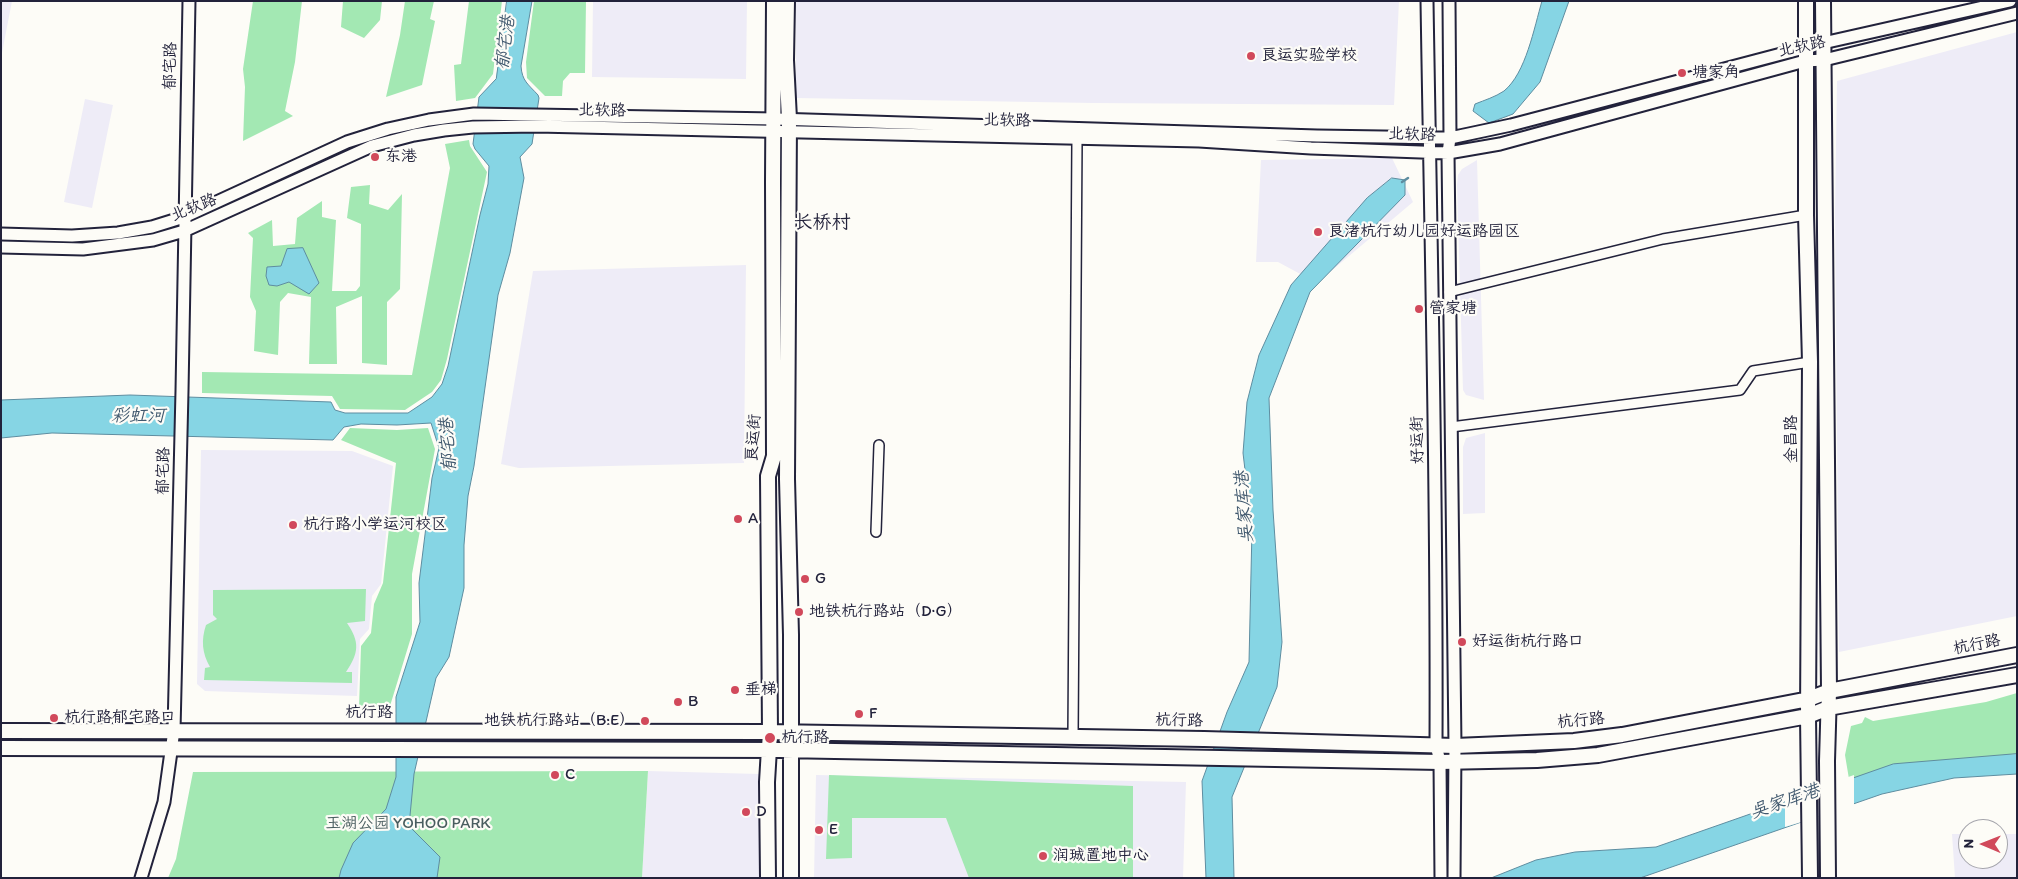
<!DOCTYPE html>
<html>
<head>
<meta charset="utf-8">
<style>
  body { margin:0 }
  #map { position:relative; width:2018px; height:879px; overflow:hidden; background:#fdfcf7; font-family:Itim,sans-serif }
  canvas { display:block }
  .frame { position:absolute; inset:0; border:2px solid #22223b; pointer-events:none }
  .north { position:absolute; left:1958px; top:819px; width:50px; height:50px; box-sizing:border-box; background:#fdfcf7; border:1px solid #a5a5ac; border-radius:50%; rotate:271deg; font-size:14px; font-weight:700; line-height:20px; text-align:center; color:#22223b }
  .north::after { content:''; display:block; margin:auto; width:18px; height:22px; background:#d1495b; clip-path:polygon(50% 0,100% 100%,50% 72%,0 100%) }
</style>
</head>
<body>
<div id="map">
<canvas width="2018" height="879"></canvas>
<div class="frame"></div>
<div class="north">N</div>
</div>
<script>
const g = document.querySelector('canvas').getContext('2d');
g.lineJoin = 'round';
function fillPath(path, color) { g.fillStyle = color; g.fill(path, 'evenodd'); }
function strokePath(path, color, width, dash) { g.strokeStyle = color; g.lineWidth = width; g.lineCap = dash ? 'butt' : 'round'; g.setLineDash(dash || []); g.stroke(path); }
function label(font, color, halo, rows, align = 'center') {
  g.font = font + ' Itim,"LXGW WenKai TC",sans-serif'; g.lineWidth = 4.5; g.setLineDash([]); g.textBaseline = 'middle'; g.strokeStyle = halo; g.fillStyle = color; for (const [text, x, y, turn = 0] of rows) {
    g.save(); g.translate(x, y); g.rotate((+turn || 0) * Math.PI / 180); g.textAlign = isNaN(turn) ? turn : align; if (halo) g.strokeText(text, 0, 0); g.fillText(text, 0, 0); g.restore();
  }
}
const built = new Path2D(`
  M1,1H12L1,58Z
  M593,1H747L746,79L592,77Z
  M796,1H1399L1394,105L1093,103L796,98Z
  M2017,32V616L1839,652L1835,213L1837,81Z
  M85,99L113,105L92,208L64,202Z
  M1392,158L1413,202L1317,283L1278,262H1256L1261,160Z
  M1477,160L1484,400L1466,395L1463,390L1457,185L1458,175L1462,169Z
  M746,265L744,463L519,468L501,464L533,271Z
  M1485,433V513L1463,514V447L1466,438Z
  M201,450L352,451L393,466L381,584L372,596L369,629L360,639L357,696L205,691L197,684Z
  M648,771L759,774V878H642Z
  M816,775L1186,782L1183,878H814Z
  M1952,834H1968V859H1998V834H2017V878H1955Z`);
const green = new Path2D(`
  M253,1H302L295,62L285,111L293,116L243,141L245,87L243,69Z
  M343,1H382L380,20L364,38L341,27Z
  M405,1H434L430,19L435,21L422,85L386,97L400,35Z
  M469,1H502L493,74L475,98L456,101L454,65L461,64Z
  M534,1H586L585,73H570L563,81L562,96H545L527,78L526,62Z
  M469,140L470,146L487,172L447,359L441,380L432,392L405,410L340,409L332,396L202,393V372L412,375L450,168L445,144Z
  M370,185L369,204L388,210L402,194L400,289L387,302V365L362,363V296L336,307L337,364H309L311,297L288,293L280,302L278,355L254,351L256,311L250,297L253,238L248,233L272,220L273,246L295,244L297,218L322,201V217L336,220L332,291H356L360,286L361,224L347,218L351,187Z
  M350,428L397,430L428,428L435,449L412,574V634L390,706L359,708L361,646L371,633L374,604L383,583L396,463L341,440Z
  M366,589L365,621L347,623C360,642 359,653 346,672H352V683L204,680L205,668L210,667C202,653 201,640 206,625L217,619L213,615V590Z
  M2017,693V754L1849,779L1845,755L1851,726L1862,723L1865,717L1873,721L1986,702Z
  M648,771L642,878H168L176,859L193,772Z
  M829,775L1133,786V878H969L946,818H852V858L826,859Z`);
const water = new Path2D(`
  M507,1H532L521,66C522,81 528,84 538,95L539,98L532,144L520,157L524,178L510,253L498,295L474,466L468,496L464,545V588L449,657L436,678L414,774L409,826L440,857L437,878H339L341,870L353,843L386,809L396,777V697L420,622L419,583L432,478L439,448L431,423L397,425L361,424L344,427L333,440L52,433L1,438V400L130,395L331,402L335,410L345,413H408L432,397L442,384L448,366L480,215L488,184L489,166L475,149L473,144L479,97L496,79Z
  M1542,1H1569L1540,82L1513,114L1489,123L1473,111L1475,104C1485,100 1495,97 1504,91C1526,73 1534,28 1542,1Z
  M1392,178L1405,180V195L1310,292L1269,398L1273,510L1282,642L1277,687L1232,797L1234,878H1206L1202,781L1227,712L1249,662L1252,529L1243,453L1247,402L1259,355L1291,285L1367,198Z
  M303,248L319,283L309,294L289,282L277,286L269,285L266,276L267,267L281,266L287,249Z
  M2017,754V774L1954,778L1882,794L1640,878H1491L1536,860L1575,852L1656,847L1893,764Z`);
const pier = new Path2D(`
  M1854,775V806L1785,827V799Z`);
const stream = new Path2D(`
  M1402,182L1408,178`);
const minor = new Path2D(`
  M1449,292L1663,239L1806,215
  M1451,427L1740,390L1753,371L1810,362
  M876,532L879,445
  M1073,737L1077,139`);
const tertiary = new Path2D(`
  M1427,1C1431,249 1437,497 1436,745L1440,762L1441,878
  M1449,1L1450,138L1448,153L1455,746L1454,878
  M1,234L72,236L118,233L152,227L184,217L347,142L388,129L429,120L474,114L776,119L1317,136L1450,138L1511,125L1823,43L2010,1
  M1,247L83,249L153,240L184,231L372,146L414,135L444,130L473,127L537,126L1199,141L1311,148L1448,153L1500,144L1805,61L1824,60L2017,13
  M141,878L164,802L174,730L182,391L189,1`);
const secondary = new Path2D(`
  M787,1L786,60L789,119L787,479L791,635V878
  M1806,1V215L1810,362L1808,716L1810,878
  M1823,1L1829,691L1827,761L1828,878
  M1,731L770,732L1204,739L1455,746L1574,741L1622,735L1809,699L1829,691L2017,655
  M1,748L780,750L1440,762L1537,760L1598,755L1808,716L1828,708L2017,675
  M768,878L767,782L770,732L768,476L774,456L773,182L774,1`);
const markers = [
  [1251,56,5,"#d1495b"],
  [1682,73,5,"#d1495b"],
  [375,157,5,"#d1495b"],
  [1318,232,5,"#d1495b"],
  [1419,309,5,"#d1495b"],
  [738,519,5,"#d1495b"],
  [293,525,5,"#d1495b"],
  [805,579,5,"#d1495b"],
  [799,612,5,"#d1495b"],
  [1462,642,5,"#d1495b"],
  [735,690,5,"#d1495b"],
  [678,702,5,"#d1495b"],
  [859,714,5,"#d1495b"],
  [54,718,5,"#d1495b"],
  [645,721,5,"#d1495b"],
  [770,738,6,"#d1495b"],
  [555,775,5,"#d1495b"],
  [746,812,5,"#d1495b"],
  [819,830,5,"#d1495b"],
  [1043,856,5,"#d1495b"]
];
const streetNames = [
  ["北软路",1802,47,-12],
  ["郁宅路",171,66,-89],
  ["北软路",602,111,1],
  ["北软路",1007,121,1],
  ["北软路",1412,135,2],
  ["北软路",194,208,-22],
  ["良运街",754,438,-86],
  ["金昌路",1792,439,-90],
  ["好运街",1418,440,-91],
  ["郁宅路",164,471,-89],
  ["杭行路",1977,645,-11],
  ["杭行路",369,713],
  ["杭行路",1179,721,1],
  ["杭行路",1581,721,-5]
];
const poiNames = [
  ["良运实验学校",1261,56],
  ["塘家角",1692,73],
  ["东港",385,157],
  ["良渚杭行幼儿园好运路园区",1328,232],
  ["管家塘",1429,309],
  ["A",748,519],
  ["杭行路小学运河校区",303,525],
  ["G",815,579],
  ["地铁杭行路站（D·G）",809,612],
  ["好运街杭行路口",1472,642],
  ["垂梯",745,690],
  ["B",688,702],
  ["F",869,714],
  ["杭行路郁宅路口",64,718],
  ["地铁杭行路站（B·E）",635,721,"right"],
  ["杭行路",781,738],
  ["C",565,775],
  ["D",756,812],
  ["E",829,830],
  ["润珹置地中心",1053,856]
];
const parkNames = [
  ["玉湖公园 YOHOO PARK",408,824]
];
const waterNames = [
  ["郁宅港",506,43,-83],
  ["彩虹河",138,416],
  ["郁宅港",449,445,-94],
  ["吴家库港",1245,507,-94],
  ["吴家库港",1785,802,-19]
];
const quarterNames = [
  ["长桥村",822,223]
];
fillPath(built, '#eeecf7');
fillPath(green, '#a3e8b3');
fillPath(water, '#86d5e4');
strokePath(water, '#5e8da0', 1);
fillPath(pier, '#fdfcf7');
strokePath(stream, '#5e8da0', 2.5);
strokePath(minor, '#22223b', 12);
strokePath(tertiary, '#22223b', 15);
strokePath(secondary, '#22223b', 18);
strokePath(minor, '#fdfcf7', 9);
strokePath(tertiary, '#fdfcf7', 11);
strokePath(secondary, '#fdfcf7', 14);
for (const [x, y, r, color] of markers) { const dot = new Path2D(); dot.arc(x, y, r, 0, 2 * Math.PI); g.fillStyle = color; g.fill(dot); strokePath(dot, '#fdfcf7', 2); }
label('16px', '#22223b', '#fdfcf7', streetNames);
label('16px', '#22223b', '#fdfcf7', poiNames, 'left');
label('16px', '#495d5f', '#fdfcf7', parkNames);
label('italic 18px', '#40586e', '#fdfcf7', waterNames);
label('19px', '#22223b', '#fdfcf7', quarterNames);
</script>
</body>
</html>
